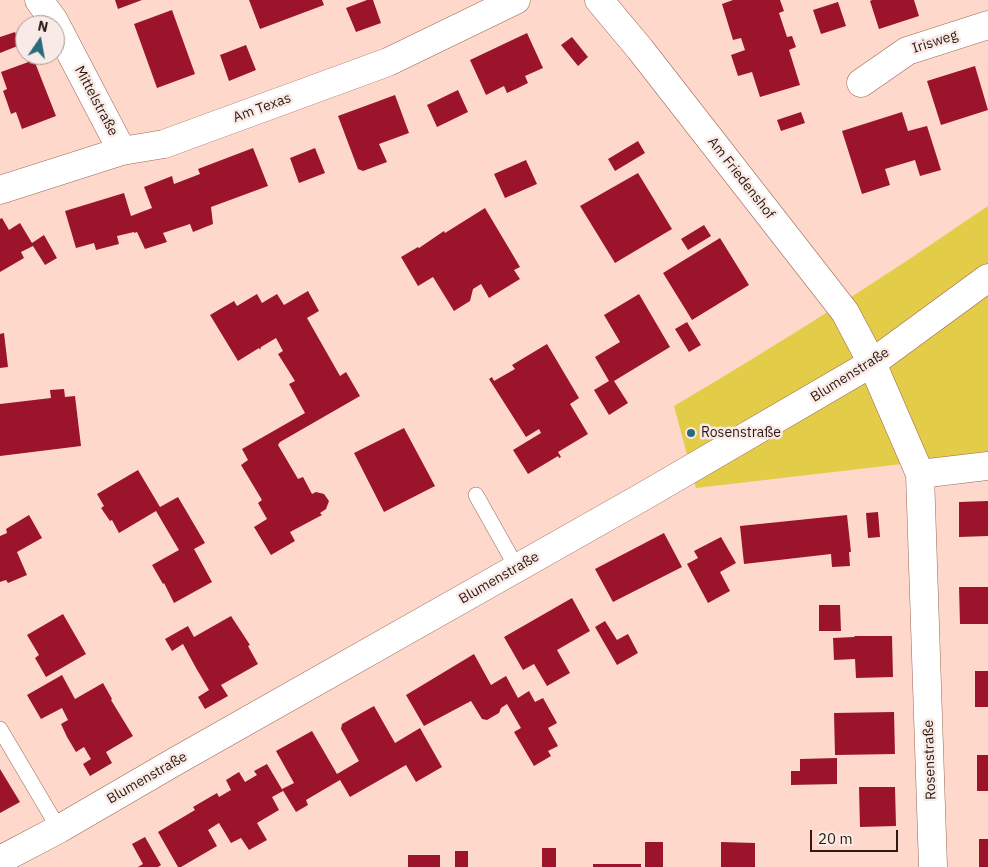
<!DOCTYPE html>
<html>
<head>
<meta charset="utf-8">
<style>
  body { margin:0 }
  #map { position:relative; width:988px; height:867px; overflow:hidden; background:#fdd8cb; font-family:"IBM Plex Sans",sans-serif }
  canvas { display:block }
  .north { position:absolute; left:15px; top:15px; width:50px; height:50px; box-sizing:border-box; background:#f8ebe7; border:1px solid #a89791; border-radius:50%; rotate:12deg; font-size:14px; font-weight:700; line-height:20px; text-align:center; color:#2f1911 }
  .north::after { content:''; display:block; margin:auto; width:18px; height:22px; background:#296b7d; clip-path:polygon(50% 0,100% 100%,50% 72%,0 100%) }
  .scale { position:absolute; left:810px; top:830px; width:88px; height:22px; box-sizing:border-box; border:2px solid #2f1911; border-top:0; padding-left:6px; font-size:15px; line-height:18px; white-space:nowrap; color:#2f1911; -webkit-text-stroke:4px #f8ebe7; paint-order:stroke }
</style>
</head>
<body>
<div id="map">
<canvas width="988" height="867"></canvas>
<div class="north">N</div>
<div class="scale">20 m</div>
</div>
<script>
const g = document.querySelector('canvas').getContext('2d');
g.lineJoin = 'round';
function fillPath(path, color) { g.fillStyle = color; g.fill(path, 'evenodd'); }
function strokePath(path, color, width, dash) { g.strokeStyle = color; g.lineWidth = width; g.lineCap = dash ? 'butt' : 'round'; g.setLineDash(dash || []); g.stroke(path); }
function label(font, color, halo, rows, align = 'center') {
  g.font = font + ' "IBM Plex Sans",sans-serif'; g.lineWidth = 5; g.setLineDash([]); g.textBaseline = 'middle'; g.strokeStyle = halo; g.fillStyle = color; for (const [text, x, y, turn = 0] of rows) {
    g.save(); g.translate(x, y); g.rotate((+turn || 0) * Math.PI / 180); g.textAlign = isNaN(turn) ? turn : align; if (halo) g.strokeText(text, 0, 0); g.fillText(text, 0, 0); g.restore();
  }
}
const green = new Path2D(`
  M988,206V454L696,488L674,406C781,343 886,276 988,206Z`);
const building = new Path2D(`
  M115,0H142L118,9Z
  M249,0H322L324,5L260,29Z
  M367,0H373L381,23L356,32L346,8Z
  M733,0H780L784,11L779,13L787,37L792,36L796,47L789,50L800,85L760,97L752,72L738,76L731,55L745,50L741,38L733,40L722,4Z
  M872,0H914L919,16L879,29L870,1Z
  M838,2L846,26L821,34L813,10Z
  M172,10L195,74L157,88L134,24Z
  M15,32L20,45L0,53V37Z
  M527,33L543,68L525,76L528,83L518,88L507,93L504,86L486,95L470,60Z
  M572,37L588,57L578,66L561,45Z
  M246,45L256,70L229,81L220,55Z
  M34,60L56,116L22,129L16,112L11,114L7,102L3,91L7,89L1,72Z
  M975,66L988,110L941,125L927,81Z
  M458,90L468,112L437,127L427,105Z
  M395,95L409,133L379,144L387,162L363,171L358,169L338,116Z
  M801,112L805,123L781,131L777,120Z
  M902,112L908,131L927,126L941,170L920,176L915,160L885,169L890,185L862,194L842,131Z
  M638,141L645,153L615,171L608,159Z
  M253,148L268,186L211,207L213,224L193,232L190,224L163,233L167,242L145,249L137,232L134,233V232L117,236L119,244L96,250L94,243L76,248L65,211L124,193L131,216L152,208L144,187L172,176L174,184L200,174L198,169Z
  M315,148L325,173L299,183L290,158Z
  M526,160L537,184L505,198L494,174Z
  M638,173L672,229L615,263L580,206Z
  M485,208L520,267L514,270L520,279L489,298L481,284L473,289L470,301L454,311L433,277L418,286L401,257L418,247L419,248L444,231L445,233Z
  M2,218L9,230L20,223L32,243L44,235L57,258L45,265L33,246L21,252L24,258L0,272V219Z
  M704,225L711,236L688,250L681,239Z
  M720,238L749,285L692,320L663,273Z
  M308,291L319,311L307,318L340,376L346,372L360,396L280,442L278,445L298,479L303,477L312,494L316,492L324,494L329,501L326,509L320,513L322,515L290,532L295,541L271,555L254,527L267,519L258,503L262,500L241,465L248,460L242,449L305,413L289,384L295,381L278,354L283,351L276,338L261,347L260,350L259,348L238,361L210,315L234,301L237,306L257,294L262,303L277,294L284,305Z
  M639,294L670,347L614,381L628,403L609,415L594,390L609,381L595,357L620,342L604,315Z
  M687,322L701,345L689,352L675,329Z
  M4,333L8,367L0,368V334Z
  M547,344L579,398L570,404L588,434L558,452L561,457L559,458L558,456L528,474L513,450L541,433L539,429L526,437L489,379L492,377L494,381L515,369L512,365Z
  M64,389L65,397L75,396L81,446L0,456V404L51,398L50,390Z
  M404,428L435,486L384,512L354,453Z
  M138,470L160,507L178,497L205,543L194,549L212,582L174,603L164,583L163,584L152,565L179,550L156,511L119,533L112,520L110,521L101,508L104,506L97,494Z
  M988,501V536L959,537V502Z
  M878,512L880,537L868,538L866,513Z
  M29,515L42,538L17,552L27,575L8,583L6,580L0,582V536L7,533L6,529Z
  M847,515L851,552H849L850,566L832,567L831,554L744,564L740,526Z
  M664,533L682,567L613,602L595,569Z
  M721,537L736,563L720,572L730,591L708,603L687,564L698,558L694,551Z
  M959,587H988V624H960Z
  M572,598L590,631L557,650L570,673L547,686L534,664L523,670L504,637Z
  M819,605H840L841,631H819Z
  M63,614L86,654L46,677L35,658L39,655L27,635Z
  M231,616L250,645L248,646L258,664L221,685L228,696L205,709L198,697L209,690L196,668L183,644L172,651L165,639L188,626L194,637Z
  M605,621L617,640L628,634L638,653L617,665L595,627Z
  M855,636H892L893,677L856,678L855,659L834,660L833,638L854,637Z
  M474,654L491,685L506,676L518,698L529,691L535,702L543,698L557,723L548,728L558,746L548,751L551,756L534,766L514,732L521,728L507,704L501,708L499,713L487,720L482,719L471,701L424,726L406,695Z
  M975,671H988V707H975Z
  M62,675L75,699L103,683L112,699L111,700L133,736L106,752L112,763L90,776L83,764L91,759L84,747L76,752L67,737L61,724L68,720L62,708L41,719L27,695Z
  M374,706L395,743L420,728L442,767L416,782L406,765L350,797L340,780L306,800L308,805L296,812L282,789L294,783L276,751L312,731L337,774L359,761L341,729L342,724Z
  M894,712L895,754L835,755L834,713Z
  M977,755H988V791H977Z
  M837,758V784L791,785V771H800V759Z
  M267,764L283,791L272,797L279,810L257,823L267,840L249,850L241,838L231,843L219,823L208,830L217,846L181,867H178L158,832L195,810L193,807L217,793L219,797L231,790L226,780L239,772L245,782L257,775L254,771Z
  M0,769L20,802L0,813Z
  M859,787H895L896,826L860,827Z
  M145,837L161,865L158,867H138L143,864L132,844Z
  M979,839H988V867H979Z
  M645,842H663V867H645Z
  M721,842L755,843V867H721Z
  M542,848H556V867H542Z
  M455,851H468V867H455Z
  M408,855H440V867H408Z
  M593,864H641V867H593Z`);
const service = new Path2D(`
  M476,495L517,568
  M0,729L59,829`);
const minor = new Path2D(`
  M39,0L54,21L122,151
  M599,0L640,49L845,312L872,363L920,474L933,867
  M861,83L907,51L988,25
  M0,190L122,151L164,144L388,62L516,0
  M920,474L988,466
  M0,860L59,829L176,761L644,496L872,363L988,278`);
const markers = [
  [691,433,5,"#296b7d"]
];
const streetNames = [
  ["Irisweg",935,42,-18],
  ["Mittelstraße",96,101,62],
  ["Am Texas",262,108,-20],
  ["Am Friedenshof",741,178,52],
  ["Blumenstraße",850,375,-32],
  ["Blumenstraße",499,578,-30],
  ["Rosenstraße",930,760,-92],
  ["Blumenstraße",147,778,-30]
];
const poiNames = [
  ["Rosenstraße",701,433]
];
fillPath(green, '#e3cc48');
fillPath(building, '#9b142b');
strokePath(service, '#9b6552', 16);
strokePath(minor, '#9b6552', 29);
strokePath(service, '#fff', 15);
strokePath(minor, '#fff', 28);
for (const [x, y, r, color] of markers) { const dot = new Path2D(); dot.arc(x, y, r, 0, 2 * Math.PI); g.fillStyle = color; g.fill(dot); strokePath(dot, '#f8ebe7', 2); }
label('14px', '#2f1911', '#f8ebe7', streetNames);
label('14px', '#2f1911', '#f8ebe7', poiNames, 'left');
</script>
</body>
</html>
